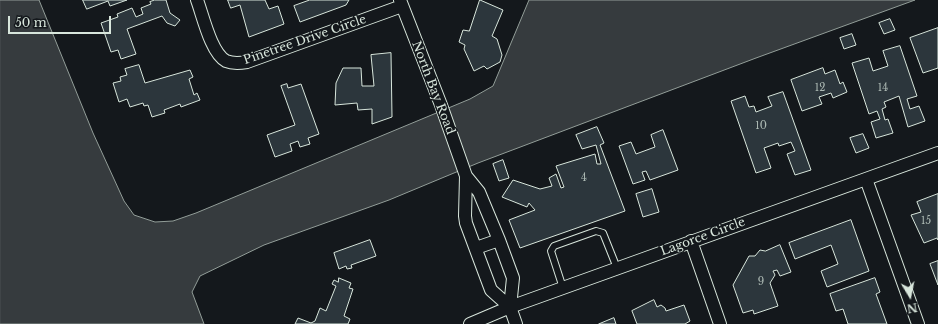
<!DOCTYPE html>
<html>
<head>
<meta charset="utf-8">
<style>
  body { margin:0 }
  #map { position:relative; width:938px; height:324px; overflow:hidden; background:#14181c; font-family:"Libre Baskerville",serif }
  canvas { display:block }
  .north { position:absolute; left:890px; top:276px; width:40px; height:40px; -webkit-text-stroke:3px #14181c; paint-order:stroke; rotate:170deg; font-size:11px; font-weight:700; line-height:16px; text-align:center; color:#d8e6dc }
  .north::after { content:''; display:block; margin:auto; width:14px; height:18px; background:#d8e6dc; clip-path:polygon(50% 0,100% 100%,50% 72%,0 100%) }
  .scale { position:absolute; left:8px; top:16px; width:103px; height:18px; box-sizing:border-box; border:2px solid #d8e6dc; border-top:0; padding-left:5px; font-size:12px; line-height:14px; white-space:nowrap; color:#d8e6dc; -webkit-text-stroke:3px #14181c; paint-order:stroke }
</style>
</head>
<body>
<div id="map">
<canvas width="938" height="324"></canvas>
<div class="north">N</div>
<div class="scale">50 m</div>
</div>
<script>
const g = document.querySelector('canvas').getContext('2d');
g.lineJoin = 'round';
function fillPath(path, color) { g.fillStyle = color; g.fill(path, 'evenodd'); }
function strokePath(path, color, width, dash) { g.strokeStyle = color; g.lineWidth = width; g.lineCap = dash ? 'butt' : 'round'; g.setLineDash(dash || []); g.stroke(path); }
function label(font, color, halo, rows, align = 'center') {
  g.font = font + ' "Libre Baskerville",serif'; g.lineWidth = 3; g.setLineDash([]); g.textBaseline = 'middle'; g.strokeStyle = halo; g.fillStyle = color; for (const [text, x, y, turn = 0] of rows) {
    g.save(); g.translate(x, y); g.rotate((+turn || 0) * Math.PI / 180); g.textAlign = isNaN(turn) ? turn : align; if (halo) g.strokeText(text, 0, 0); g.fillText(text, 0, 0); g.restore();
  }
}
const water = new Path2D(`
  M0,0H39L93,133L124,201L134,215L155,222L173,221L196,213L470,99L493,86L529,0H915L756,58L478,163L389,200L264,245L200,276L192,292L204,324H0Z`);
const building = new Path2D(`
  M83,0H127L110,6L108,1L87,9Z
  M155,0H166L170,13L180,20L175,26L167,23L162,16L127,29L136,54L121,59L118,50L111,52L101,23L118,17L117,14L132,8L136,17L143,14L141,8L151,4L150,2Z
  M228,0H265L269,9L278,6L284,24L249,37L240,5L231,8Z
  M310,0H349L346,5L300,22L294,6Z
  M480,0L503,10L492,36L497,39L502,55L500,62L487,69L484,66L474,71L464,49L465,45L459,42L463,30L469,31Z
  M890,19L895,30L884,34L879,23Z
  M938,28V68L923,73L910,38Z
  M852,34L856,45L844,49L840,38Z
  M900,46L917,96L907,99L910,109L919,106L925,121L908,127L899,96L884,102L886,107L882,109L885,120L888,119L893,133L876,138L871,122L880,119L877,111L869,114L852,63L869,58L873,71L888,66L883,51Z
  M391,53L392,117L372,124V109L358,110L357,103L335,105L336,83L343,68H361L362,86H374L371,55Z
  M139,65L145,83L190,70L193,77L189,79L194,95L197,93L200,100L181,107L180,104L164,110L165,113L152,117L148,105L144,106L143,103L130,107L127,99L119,102L113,83L121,81L120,77L127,75L125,69Z
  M823,68L825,74L835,70L840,84L843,82L847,92L833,98L831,93L819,97L822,104L802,111L791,80Z
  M287,84L288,88L301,84L319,134L308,138L310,144L300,147L298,141L290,144L292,151L275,157L267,135L295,125L281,86Z
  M783,92L811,170L795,175L787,154L795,151L791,142L779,146L778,143L764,148L771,168L756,173L731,101L745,96L749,107L754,106L756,112L772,106L768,97Z
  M597,127L604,143L600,145L625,211L520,248L509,220L535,210L529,203L527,207L502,197L513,180L540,189L552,186L549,178L556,174L561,188L564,187L556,166L595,154L597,164H601L596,145L582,149L576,135Z
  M663,130L678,170L650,180L646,171L642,172L645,180L633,184L619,146L631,142L636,154L655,147L651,135Z
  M863,134L869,148L856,153L850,138Z
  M503,160L509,178L499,181L493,164Z
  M652,189L659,212L643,217L636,194Z
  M938,194V240L937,238L924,243L911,215L921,212L917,202Z
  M851,220L869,271L827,287L821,271L838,264L831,245L795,259L789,243Z
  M370,240L376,256L351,265L352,268L347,269L346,266L339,269L334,253Z
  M780,245L791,272L780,276L777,270L773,271L775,275L770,283L778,306L754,314L753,310L743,313L733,285L749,256H755L760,250L765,251Z
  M938,261V285L930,264Z
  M339,278L351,283L349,288L353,289L344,316L350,319L348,324H295L298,318L311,323L315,321L320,308L326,311L336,286L332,284L334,280L338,282Z
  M875,278L880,292L876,294L887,324H848L843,309L836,311L830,294Z
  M654,300L657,307L661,305L665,308L666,311L684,305L690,321L685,324H637L632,311Z
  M614,318L616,324H599Z`);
const lane = new Path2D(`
  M563,288L551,251L554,246L596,231L603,233L617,268`);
const street = new Path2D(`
  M197,0C203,16 211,53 226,61C233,64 241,63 247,62L402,6
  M400,0L441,105L466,176L479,192L499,240L513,278L510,307
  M466,176L465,216L466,223L491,290L510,307L516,324
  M866,179L918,324
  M691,241L720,324
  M476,248L499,240
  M470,324L510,307L938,153`);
const numberNames = [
  ["12",820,88],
  ["14",883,88],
  ["10",761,126],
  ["4",584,178],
  ["15",926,221],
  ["9",761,282]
];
const streetNames = [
  ["Pinetree Drive Circle",305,40,-19],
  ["North Bay Road",433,88,69],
  ["Lagorce Circle",703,237,-20]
];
fillPath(water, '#363b3e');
strokePath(water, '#939e99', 1);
fillPath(building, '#2c363c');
strokePath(building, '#d8e6dc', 1);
strokePath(lane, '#d8e6dc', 8);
strokePath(street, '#d8e6dc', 14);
strokePath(lane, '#14181c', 6);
strokePath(street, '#14181c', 12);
label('10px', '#adbab4', null, numberNames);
label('12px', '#d8e6dc', '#14181c', streetNames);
</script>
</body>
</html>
